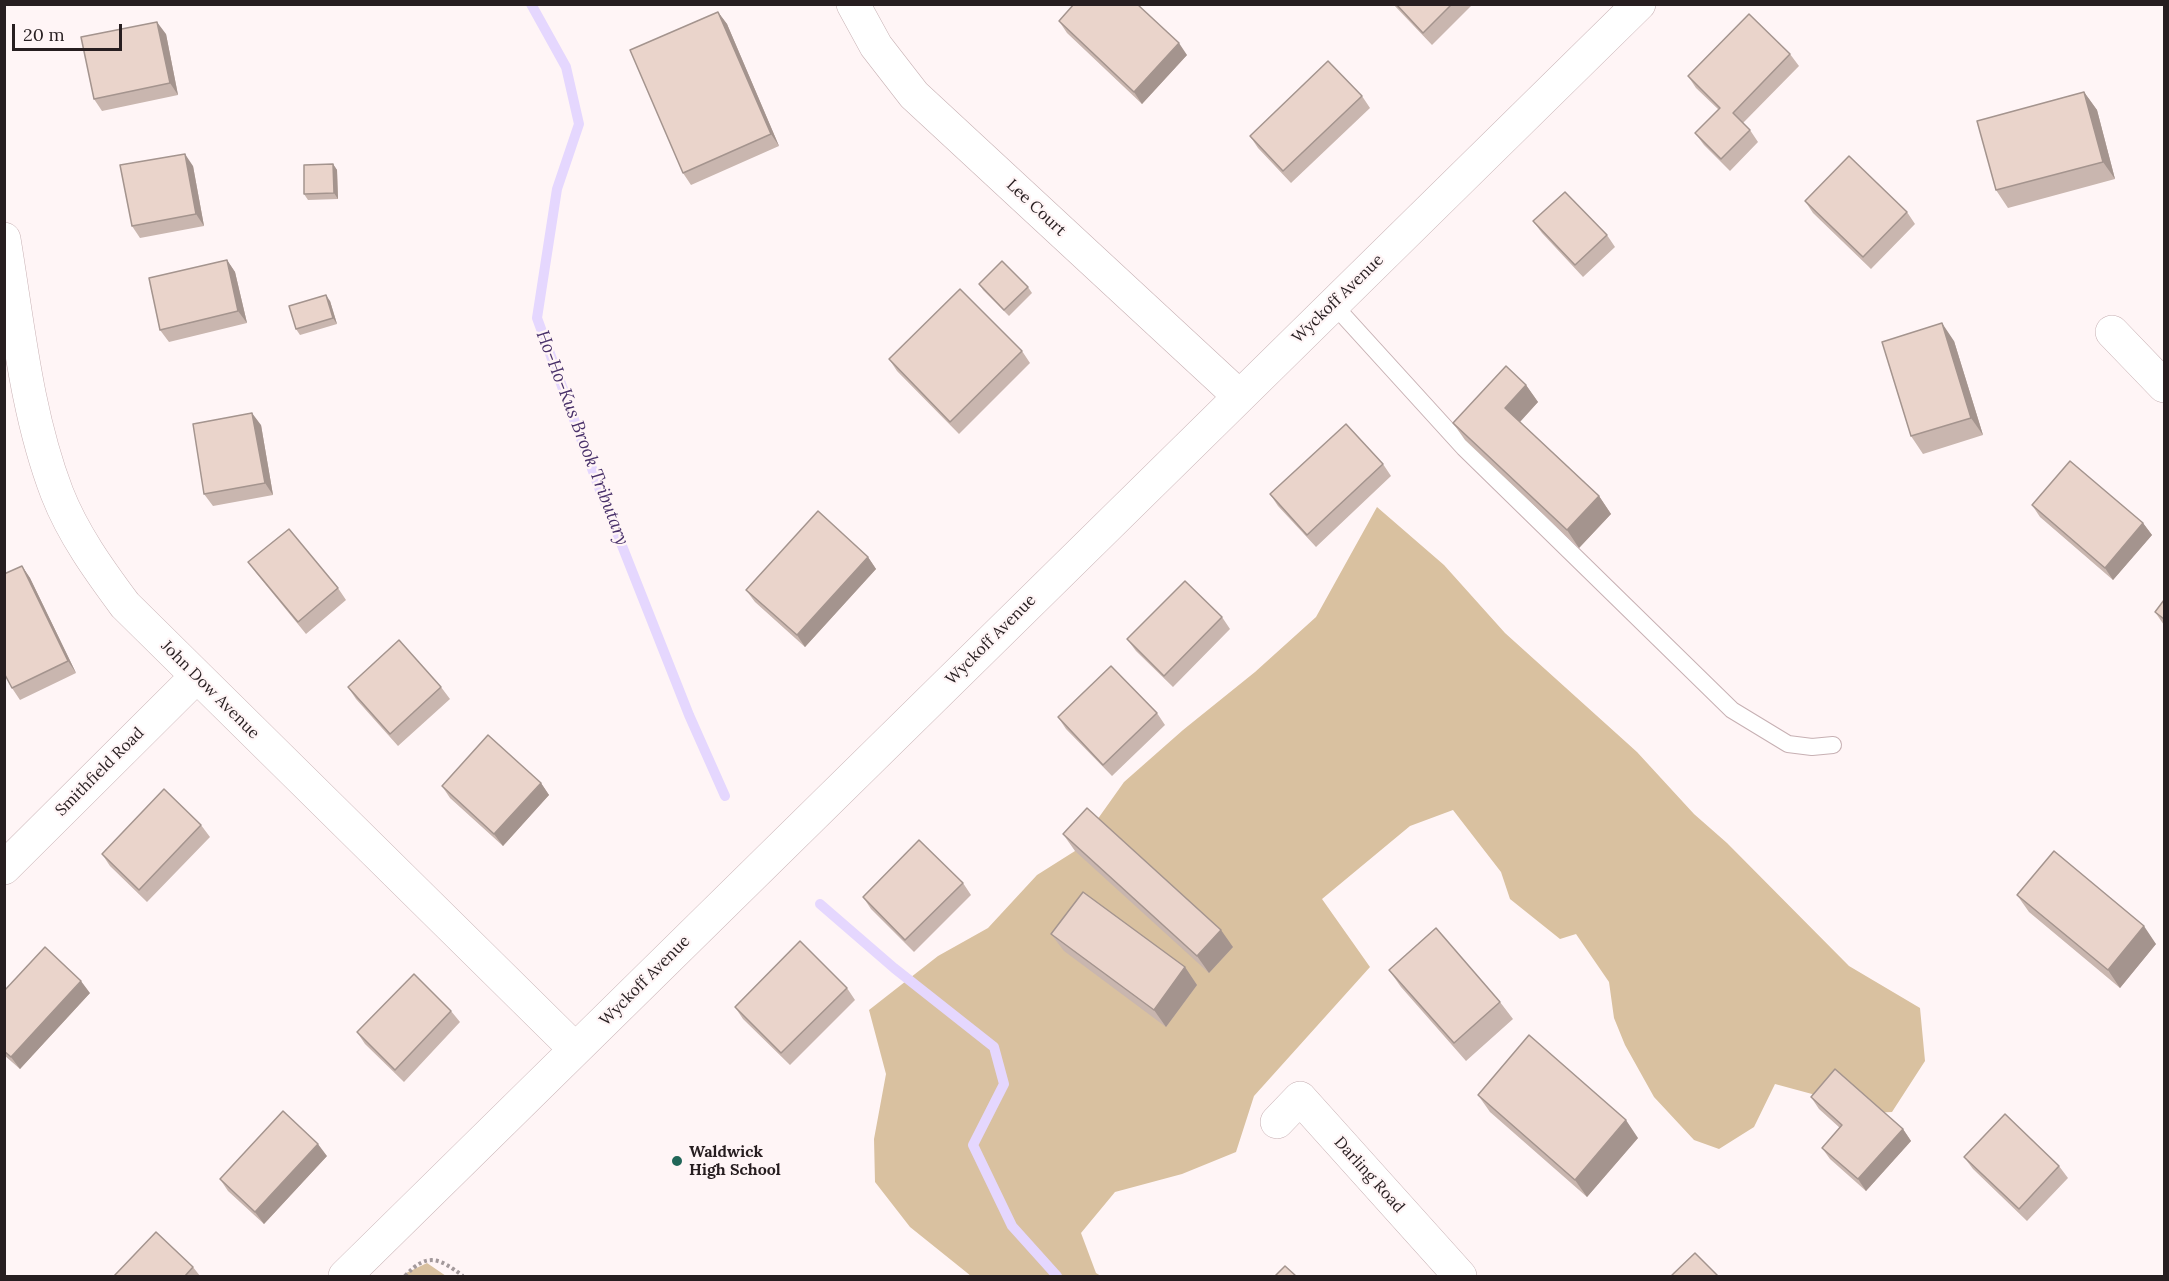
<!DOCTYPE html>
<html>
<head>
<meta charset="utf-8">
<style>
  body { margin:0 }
  #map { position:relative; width:2169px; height:1281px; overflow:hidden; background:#fff5f6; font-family:Lora,serif }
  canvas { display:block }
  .frame { position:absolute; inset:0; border:6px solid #271e20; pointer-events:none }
  .scale { position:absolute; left:12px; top:24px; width:110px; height:27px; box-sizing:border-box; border:3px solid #271e20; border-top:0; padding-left:8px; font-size:18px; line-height:21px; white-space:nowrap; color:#271e20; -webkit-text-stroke:4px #fff5f6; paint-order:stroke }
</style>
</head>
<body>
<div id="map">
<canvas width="2169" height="1281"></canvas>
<div class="frame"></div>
<div class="scale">20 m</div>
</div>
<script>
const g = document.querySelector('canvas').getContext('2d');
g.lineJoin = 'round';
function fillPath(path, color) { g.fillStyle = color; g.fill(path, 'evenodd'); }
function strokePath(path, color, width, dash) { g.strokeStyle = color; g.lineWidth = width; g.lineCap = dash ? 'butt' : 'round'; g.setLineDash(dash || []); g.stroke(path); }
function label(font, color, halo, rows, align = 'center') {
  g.font = font + ' Lora,serif'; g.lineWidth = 4.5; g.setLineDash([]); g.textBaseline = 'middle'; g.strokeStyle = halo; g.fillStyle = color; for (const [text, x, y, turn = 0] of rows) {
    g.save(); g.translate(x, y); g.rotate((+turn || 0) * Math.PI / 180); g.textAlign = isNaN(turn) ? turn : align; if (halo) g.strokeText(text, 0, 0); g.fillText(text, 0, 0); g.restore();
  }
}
const green = new Path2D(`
  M1377,507L1444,565L1505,633L1637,752L1694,814L1727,843L1849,966L1920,1008L1925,1061L1892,1112L1852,1114L1812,1094L1775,1084L1754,1127L1719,1149L1694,1140L1654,1097L1625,1045L1614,1018L1609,982L1576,934L1560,939L1510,899L1501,872L1453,810L1410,826L1322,899L1370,967L1254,1096L1236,1152L1182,1174L1115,1192L1081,1233L1096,1273L1101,1276H971L910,1227L875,1182L874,1139L886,1074L869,1010L938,956L988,928L1037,875L1075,851L1124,782L1183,730L1255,672L1316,617Z
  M427,1263L446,1276H402L406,1273Z`);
const stream = new Path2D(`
  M531,4L566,67L579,124L557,189L537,318L598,485L689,715L725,796
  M820,904L894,968L994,1047L1004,1084L973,1145L1012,1226L1057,1276`);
const path = new Path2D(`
  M405,1276C428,1251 440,1259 463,1276`);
const service = new Path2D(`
  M1333,304L1464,448L1732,710L1788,744L1812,747L1833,745`);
const minor = new Path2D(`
  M853,4L876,46L914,95L1239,396
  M4,239C18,323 26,412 57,493C73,534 99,570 125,605L575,1049
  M2112,332L2164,386
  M4,868L196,677
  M1277,1122L1300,1098L1460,1276`);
const primary = new Path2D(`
  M345,1276L1639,4`);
const wall = new Path2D(`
  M1393,4H1473L1432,45Z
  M718,12L727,24L779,146L691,185L683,173Z
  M1059,21L1187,55L1142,104L1067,33Z
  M166,34L178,95L102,111L94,99Z
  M1790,54L1799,66L1743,123L1750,130L1758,142L1730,171L1704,145L1695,133L1719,110L1696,88L1688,76Z
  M2084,92L2097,110L2115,179L2008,208L1996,190Z
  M1362,96L1370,108L1291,183L1258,148L1250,136Z
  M333,164L337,170L338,199L308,200L304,194Z
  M193,166L204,226L140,238L132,226Z
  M1805,201L1907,212L1915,224L1871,269L1813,213Z
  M1533,221L1607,235L1615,247L1583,277L1542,233Z
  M227,260L235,272L247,323L169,342L160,330Z
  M979,284L1028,287L1032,293L1009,316L983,290Z
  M330,301L337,324L300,335L296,329Z
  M1954,341L1983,435L1923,454L1911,436Z
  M1022,351L1030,363L959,434L897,371L889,359Z
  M1526,385L1538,402L1520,422L1599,496L1611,514L1579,548L1465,440L1453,423Z
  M261,425L273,495L213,506L204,494Z
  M1383,464L1391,476L1316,547L1278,506L1270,494Z
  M2032,505L2143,523L2152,535L2113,580L2040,517Z
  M868,557L876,569L805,647L755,602L746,590Z
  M248,562L338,588L346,600L306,634L257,574Z
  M22,566L30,578L76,673L20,700L12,688Z
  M2164,600V625L2155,612Z
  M1222,617L1230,629L1173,687L1136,651L1127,639Z
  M348,687H441L450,699L398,746L356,699Z
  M1157,713L1165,725L1112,776L1066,729L1058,717Z
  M541,783L549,795L503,846L450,798L442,786Z
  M201,825L210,837L147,902L110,866L102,854Z
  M1063,834L1233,947L1209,973L1075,851Z
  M963,883L971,895L914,952L871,909L863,897Z
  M2017,895L2156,944L2120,988L2029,912Z
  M1051,934L1185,967L1197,985L1166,1027L1064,951Z
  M1389,970L1500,1002L1513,1019L1466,1061L1401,987Z
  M847,988L855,1000L790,1065L743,1019L735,1007Z
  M4,991L90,993L20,1069L4,1055Z
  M451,1011L460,1022L404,1082L365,1044L357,1032Z
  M1478,1095L1638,1138L1587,1197L1490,1112Z
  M1811,1097L1903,1129L1911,1141L1866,1191L1830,1159L1822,1148L1840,1128L1819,1109Z
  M327,1156L264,1224L228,1191L220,1179Z
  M1964,1157L2059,1166L2068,1178L2027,1221L1973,1169Z
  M193,1267L200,1276H114Z`);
const shadedWall = new Path2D(`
  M718,12L727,24L779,146L771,134Z
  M157,22L166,34L178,95L170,83Z
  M1179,43L1187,55L1142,104L1134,92Z
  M2084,92L2097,110L2115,179L2103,162Z
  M185,154L193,166L204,226L196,214Z
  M333,164L337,170L338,199L334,193Z
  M227,260L235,272L247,323L238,311Z
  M326,295L330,301L337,324L333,318Z
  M1942,323L1954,341L1983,435L1971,418Z
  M1526,385L1538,402L1517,425L1505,408Z
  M252,413L261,425L273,495L265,483Z
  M1599,496L1611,514L1579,548L1567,530Z
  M2143,523L2152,535L2113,580L2105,568Z
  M868,557L876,569L805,647L797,635Z
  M22,566L30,578L76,673L68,661Z
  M541,783L549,795L503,846L494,834Z
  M2144,926L2156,944L2120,988L2108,970Z
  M1221,930L1233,947L1209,973L1197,956Z
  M1185,967L1197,985L1166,1027L1154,1010Z
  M81,981L90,993L20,1069L11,1057Z
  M1626,1120L1638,1138L1587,1197L1575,1180Z
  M1903,1129L1911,1141L1866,1191L1858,1179Z
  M318,1144L327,1156L264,1224L255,1212Z`);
const building = new Path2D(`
  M1074,4H1137L1179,43L1134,92L1059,21Z
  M1396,4H1452L1423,33Z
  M718,12L771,134L683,173L630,50Z
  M1749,14L1790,54L1733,113L1750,130L1721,159L1695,133L1720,108L1688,76Z
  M157,22L170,83L94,99L81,37Z
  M1328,61L1362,96L1283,171L1250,136Z
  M2084,92L2103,162L1996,190L1977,121Z
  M185,154L196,214L132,226L120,165Z
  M1849,156L1907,212L1863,257L1805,201Z
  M333,164L334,193L304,194V165Z
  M1565,192L1607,235L1575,265L1533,221Z
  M227,260L238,311L160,330L149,278Z
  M1002,261L1028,287L1004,310L979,284Z
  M960,289L1022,351L950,422L889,359Z
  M326,295L333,318L296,329L289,306Z
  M1942,323L1971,418L1911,436L1882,342Z
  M1506,366L1526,385L1505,408L1599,496L1567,530L1453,423Z
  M252,413L265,483L204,494L193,424Z
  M1346,424L1383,464L1307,535L1270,494Z
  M2070,461L2143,523L2105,568L2032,505Z
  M818,511L868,557L797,635L746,590Z
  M289,529L338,588L298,622L248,562Z
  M22,566L68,661L12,688L4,673V574Z
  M1185,581L1222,617L1164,676L1127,639Z
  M2164,600V619L2155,612Z
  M399,640L441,687L390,734L348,687Z
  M1111,666L1157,713L1103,765L1058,717Z
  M488,735L541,783L494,834L442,786Z
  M164,789L201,825L139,890L102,854Z
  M1087,808L1221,930L1197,956L1063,834Z
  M919,840L963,883L905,940L863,897Z
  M2054,851L2144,926L2108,970L2017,895Z
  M1083,892L1185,967L1154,1010L1051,934Z
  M1436,928L1500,1002L1454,1043L1389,970Z
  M800,941L847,988L781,1053L735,1007Z
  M45,947L81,981L11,1057L4,1051V991Z
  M414,974L451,1011L395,1070L357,1032Z
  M1529,1035L1626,1120L1575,1180L1478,1095Z
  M1835,1069L1903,1129L1858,1179L1822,1148L1842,1125L1811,1097Z
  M283,1111L318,1144L255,1212L220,1179Z
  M2005,1114L2059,1166L2019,1209L1964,1157Z
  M156,1232L193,1267L185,1276H114Z
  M1695,1253L1718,1276H1671Z
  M1285,1266L1296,1276H1275Z`);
const markers = [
  [677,1161,6,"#216658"]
];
const streetNames = [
  ["Lee Court",1036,208,43],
  ["Wyckoff Avenue",1338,299,-44],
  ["Wyckoff Avenue",991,640,-45],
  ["John Dow Avenue",210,690,45],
  ["Smithfield Road",100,772,-45],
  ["Wyckoff Avenue",645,981,-45],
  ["Darling Road",1369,1175,48]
];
const poiNames = [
  ["Waldwick",689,1152],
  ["High School",689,1170]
];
const waterNames = [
  ["Ho-Ho-Kus Brook Tributary",582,438,69]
];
fillPath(green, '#d9c1a0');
strokePath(stream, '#e5d7fe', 10);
strokePath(service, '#c7b0b3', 18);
strokePath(minor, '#c7b0b3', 34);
strokePath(primary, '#c7b0b3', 34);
strokePath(path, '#a3999b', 4, [3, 3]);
strokePath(service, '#fff', 16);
strokePath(minor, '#fff', 33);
strokePath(primary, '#fff', 33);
fillPath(wall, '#c9b6af');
fillPath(shadedWall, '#a4948e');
fillPath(building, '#ead4cb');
strokePath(building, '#a4948e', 1.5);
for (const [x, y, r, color] of markers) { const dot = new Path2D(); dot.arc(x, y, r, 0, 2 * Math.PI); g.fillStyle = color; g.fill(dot); strokePath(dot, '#fff5f6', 2); }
label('16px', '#271e20', '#fff5f6', streetNames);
label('bold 16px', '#271e20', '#fff5f6', poiNames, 'left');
label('italic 18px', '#49316a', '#fff5f6', waterNames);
</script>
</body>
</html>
